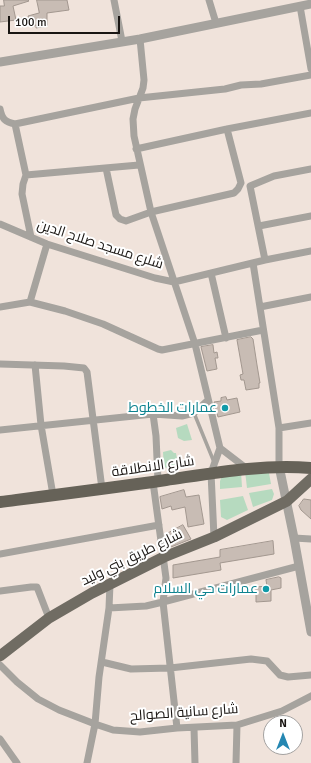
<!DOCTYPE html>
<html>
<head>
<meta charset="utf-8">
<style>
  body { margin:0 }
  #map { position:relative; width:311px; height:763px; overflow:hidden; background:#f0e3db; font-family:Signika,sans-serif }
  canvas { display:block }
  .north { position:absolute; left:263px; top:715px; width:40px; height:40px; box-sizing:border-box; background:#fff; border:1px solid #a3a1a0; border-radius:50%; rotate:0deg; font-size:11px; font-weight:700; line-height:16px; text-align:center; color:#191512 }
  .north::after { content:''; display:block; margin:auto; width:14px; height:18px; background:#2587b2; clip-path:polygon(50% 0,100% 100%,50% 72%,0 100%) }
  .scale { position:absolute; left:8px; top:16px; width:112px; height:18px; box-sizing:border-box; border:2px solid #191512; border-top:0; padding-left:5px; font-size:12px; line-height:14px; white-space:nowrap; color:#191512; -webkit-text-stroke:3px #fff; paint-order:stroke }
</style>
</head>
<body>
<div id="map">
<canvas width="311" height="763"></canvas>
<div class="north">N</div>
<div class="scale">100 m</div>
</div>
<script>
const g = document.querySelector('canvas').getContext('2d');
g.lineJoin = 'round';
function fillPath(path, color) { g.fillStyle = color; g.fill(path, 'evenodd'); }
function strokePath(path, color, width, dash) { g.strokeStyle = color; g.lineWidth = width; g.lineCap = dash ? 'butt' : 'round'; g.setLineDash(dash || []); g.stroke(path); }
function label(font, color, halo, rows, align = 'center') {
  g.font = font + ' Signika,Cairo,sans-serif'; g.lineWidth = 4; g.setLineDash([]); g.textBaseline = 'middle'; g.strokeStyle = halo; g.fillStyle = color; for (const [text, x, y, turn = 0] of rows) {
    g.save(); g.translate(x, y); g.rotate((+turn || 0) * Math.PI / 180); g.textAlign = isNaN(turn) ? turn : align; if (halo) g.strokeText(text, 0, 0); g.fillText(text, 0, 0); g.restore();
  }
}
const green = new Path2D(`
  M187,424L192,440L184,441L178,438L176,428Z
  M171,450L174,453H176L178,465L164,468L163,452Z
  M245,471L269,473L271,484L247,488Z
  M241,472L242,487L220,489V481L223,474Z
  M272,489L274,494L272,500L253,507L249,493Z
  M243,496L248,510L227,520L221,517L220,500Z`);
const building = new Path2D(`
  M4,0H28L29,1L13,6L16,20L0,22V6H4Z
  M37,0H67L69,10L47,13V26L36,28V25L32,27L28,16L39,13Z
  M251,337L253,339L257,365L260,383H259V388L246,390L244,380H241L240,375L243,374L237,340Z
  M213,345L214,353L217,352L218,358H215L217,369L207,371L201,347Z
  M226,397L227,400L237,398L240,412L218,417L214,402L221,401V398Z
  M184,490L186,497L199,495L204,524L188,527L185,507L172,510L171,506L162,509L160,497Z
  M304,499L311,500V519L301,510L299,506Z
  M183,525L191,539L171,547L165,535Z
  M273,541L274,554L220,563L221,570L173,578V565L220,557V550Z
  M279,577L281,578V588L271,590V601L256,602V587L267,586L266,580Z`);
const service = new Path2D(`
  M194,413L214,462`);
const minor = new Path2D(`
  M114,0L122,41
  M209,0L216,23
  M300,6L311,69
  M140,39L144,80L143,88L135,109L133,119L134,136L151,212L195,344L220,448L211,473L214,537
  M0,109C2,119 5,122 15,124L139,98L225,89L241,85L261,84L311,75
  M15,124L26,175L23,184L22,194L31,237
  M136,149L227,129L311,113
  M106,168L116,215L120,219L126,221L151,212L234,193L238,189L241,183L227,129
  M26,175L139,165
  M0,224L47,244L155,278L174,282L265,260L311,251
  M259,226L311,216
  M265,260L250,186L274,176L311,169
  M253,263L279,428V466
  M211,273L226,338
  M30,302L47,244
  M0,307L30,302L65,311L103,324L158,349L162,350L263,330
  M260,307L311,297
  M0,364L64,366L84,368L87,372L102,489
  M35,365L41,425L53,495
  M153,414L182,416L194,413L208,400
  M279,428L311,423
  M0,430L153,414L156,436L158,481
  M220,448L246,468
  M294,538L311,539
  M0,554L159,525
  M110,584L109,608L146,606L163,602L166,578L153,482
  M0,591L31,587H37L49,618
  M102,662L131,669L170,668L251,659L267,661L280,675L288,677L311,675
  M0,665L17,682L38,699L59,710L95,724L113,730L140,732L177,728L237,725L282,711L311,696
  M177,728L163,602L299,566
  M194,728L195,763
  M0,739L17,763
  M87,763L95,724L99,677L109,608
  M236,763L237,725`);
const tertiary = new Path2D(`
  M0,62L140,39L311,4
  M279,466L294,538L311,632`);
const primary = new Path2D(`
  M0,656L49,618L92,593L164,557L214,537L287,501L311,479`);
const trunk = new Path2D(`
  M0,502C55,495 111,488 166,480C214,473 262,464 311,468`);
const markers = [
  [225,408,4,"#0f9aa8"],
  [266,589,4,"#0f9aa8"]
];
const streetNames = [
  ["شلرع مسجد صلاح الدين",100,245,18],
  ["شارع الانطلاقة",153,467,-8],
  ["شارع طريق بني وليد",132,558,-26],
  ["شارع سانية الصوالح",184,713,-4]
];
const cultureNames = [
  ["عمارات الخطوط",217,408],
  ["عمارات حي السلام",258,589]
];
fillPath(green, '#b6dabf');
fillPath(building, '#c8bcb4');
strokePath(building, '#a2978f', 1);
strokePath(service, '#a6a39e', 3.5);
strokePath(minor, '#a6a39e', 7);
strokePath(tertiary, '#a6a39e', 9);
strokePath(primary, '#706c63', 11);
strokePath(trunk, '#666258', 12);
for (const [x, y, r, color] of markers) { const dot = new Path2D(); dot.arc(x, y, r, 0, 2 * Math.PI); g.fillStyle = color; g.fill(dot); strokePath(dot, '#fff', 1.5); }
label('14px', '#191512', '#fff', streetNames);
label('14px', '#0d838f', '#fff', cultureNames, 'right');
</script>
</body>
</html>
